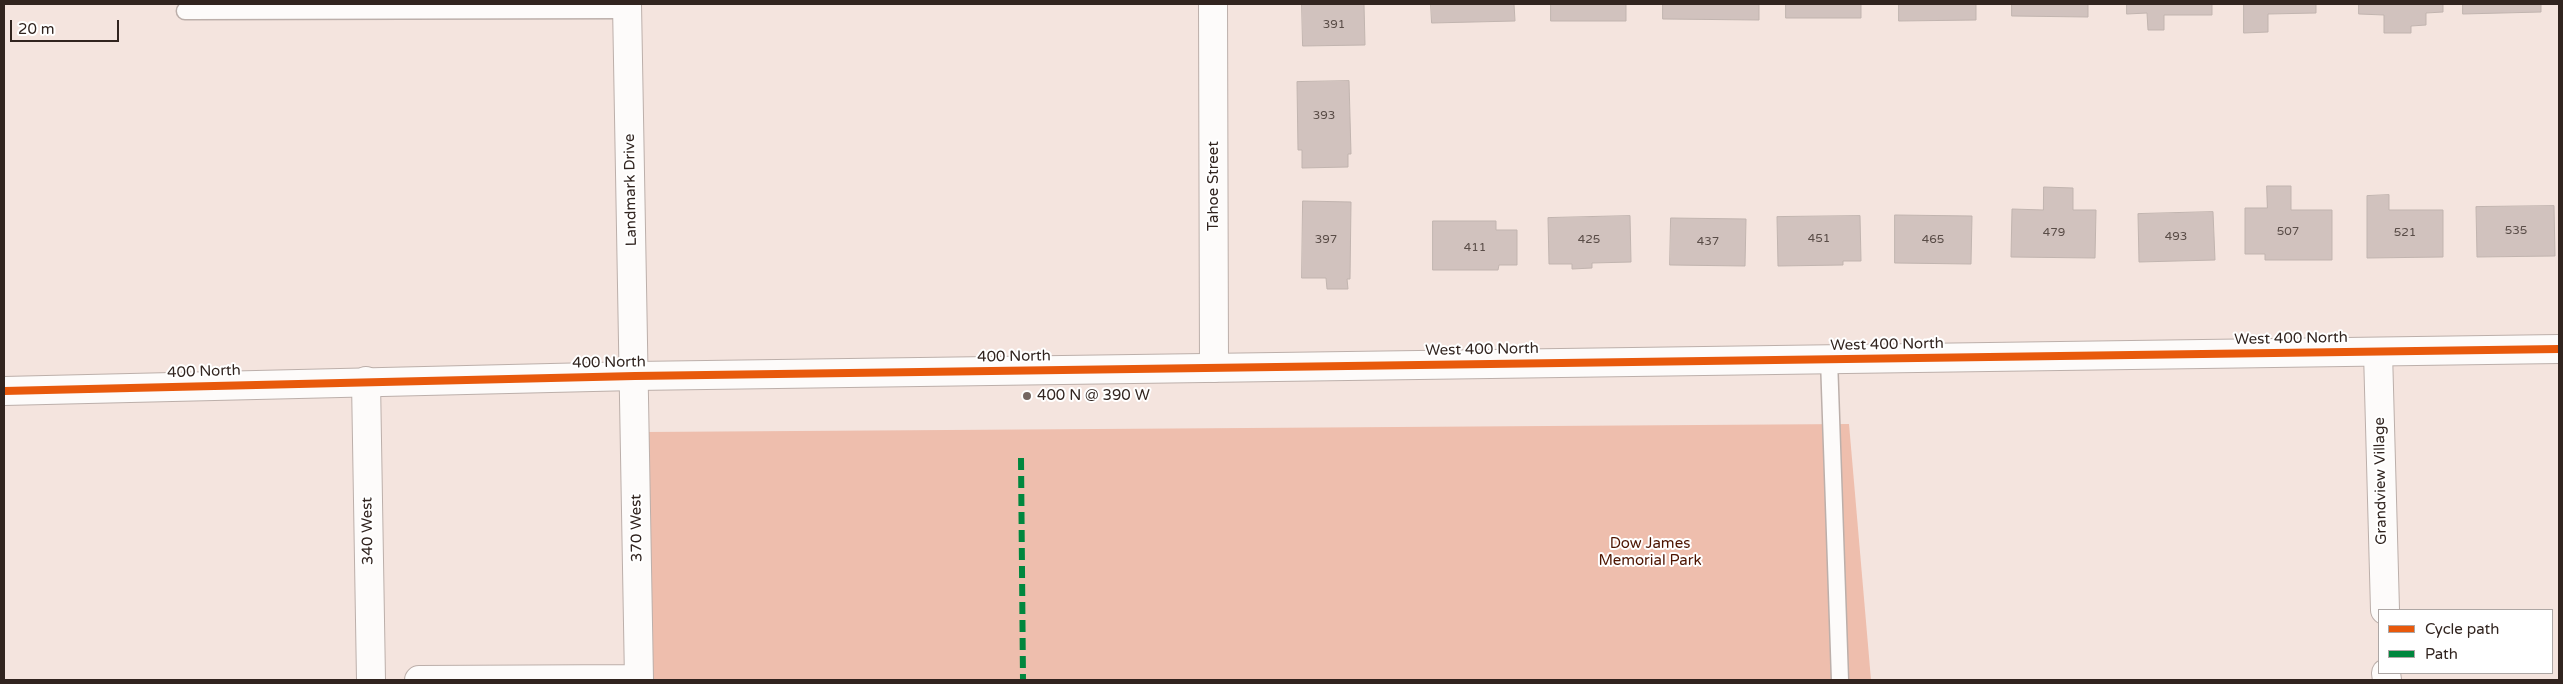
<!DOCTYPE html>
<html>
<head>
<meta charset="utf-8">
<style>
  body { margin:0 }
  #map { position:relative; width:2563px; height:684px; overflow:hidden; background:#f4e4de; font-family:"Varela Round",sans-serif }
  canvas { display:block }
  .frame { position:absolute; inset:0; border:5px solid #31241f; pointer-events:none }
  .legend { position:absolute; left:2378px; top:609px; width:175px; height:65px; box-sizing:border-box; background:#fff; border:1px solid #ada7a5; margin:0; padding:6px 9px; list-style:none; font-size:15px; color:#31241f }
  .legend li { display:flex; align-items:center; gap:10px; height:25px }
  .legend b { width:25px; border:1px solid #ada7a5 }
  .scale { position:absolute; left:10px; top:20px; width:109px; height:22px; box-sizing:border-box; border:2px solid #31241f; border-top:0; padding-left:6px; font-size:15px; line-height:18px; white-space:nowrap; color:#31241f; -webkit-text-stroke:4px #fff; paint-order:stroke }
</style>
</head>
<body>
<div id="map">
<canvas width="2563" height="684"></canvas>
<div class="frame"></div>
<ul class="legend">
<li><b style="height:6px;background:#e8590c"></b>Cycle path</li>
<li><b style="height:6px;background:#00873e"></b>Path</li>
</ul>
<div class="scale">20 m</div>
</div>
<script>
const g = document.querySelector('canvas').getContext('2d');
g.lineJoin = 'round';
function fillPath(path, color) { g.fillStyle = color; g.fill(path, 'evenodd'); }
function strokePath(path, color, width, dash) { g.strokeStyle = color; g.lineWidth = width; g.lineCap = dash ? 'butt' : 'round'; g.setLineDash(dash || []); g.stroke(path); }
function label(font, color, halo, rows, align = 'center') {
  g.font = font + ' "Varela Round",sans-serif'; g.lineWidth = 4; g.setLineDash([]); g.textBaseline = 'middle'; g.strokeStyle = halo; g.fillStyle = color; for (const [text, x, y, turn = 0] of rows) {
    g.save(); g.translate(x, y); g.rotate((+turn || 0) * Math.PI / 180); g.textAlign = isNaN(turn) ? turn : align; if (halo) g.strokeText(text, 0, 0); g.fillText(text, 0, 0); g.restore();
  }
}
const green = new Path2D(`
  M1849,424L1871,680H649L646,432Z`);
const building = new Path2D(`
  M1302,4H1364L1365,45L1303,46Z
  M1431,4H1514L1515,21L1432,23Z
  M1551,4H1626V21H1551Z
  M1663,4H1759V20L1663,19Z
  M1786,4H1861V18H1786Z
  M1899,4H1976V20L1899,21Z
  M2012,4H2088V17L2012,16Z
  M2127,4H2212V15H2164V30H2148L2147,13L2127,14Z
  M2244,4H2316V13L2268,14V32L2244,33Z
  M2359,4H2443V12L2426,13V25L2411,26V33H2384V15L2359,14Z
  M2463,4H2541V12L2463,14Z
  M1349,81L1351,154H1348V167L1302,168V150H1298L1297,82Z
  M2267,186H2291V210H2332V260H2265V254H2245V208H2267Z
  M2044,187L2073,188V210H2096L2095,258L2011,257L2012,209L2043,210Z
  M2389,195V210H2443V257L2367,258V196Z
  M1303,201L1351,202L1350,279H1347L1348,289H1327L1326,278H1302Z
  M2554,206L2555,256L2477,257L2476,207Z
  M2213,212L2215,260L2139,262L2138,214Z
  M1895,215L1972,216L1971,264L1895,263Z
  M1630,216L1631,262L1592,263V268L1572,269V264H1549L1548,218Z
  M1860,216L1861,261H1843V265L1778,266L1777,217Z
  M1671,218L1746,219L1745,266L1670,265Z
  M1433,221H1496V230H1517V265H1499L1498,270H1433Z`);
const lane = new Path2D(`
  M185,11L627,10
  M1829,359L1840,680`);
const street = new Path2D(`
  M627,4L639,680
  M1213,4L1214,368
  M2378,352L2385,610
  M366,381L371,680
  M2386,673L2387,680
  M419,680L639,679`);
const secondary = new Path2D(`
  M4,391L635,376L2559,349`);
const quiet = new Path2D(`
  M1021,458L1023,680`);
const cycleway = new Path2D(`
  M4,391L635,376L2559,349`);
const markers = [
  [1027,396,5,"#756762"]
];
const numberNames = [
  ["391",1334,25],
  ["393",1324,116],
  ["535",2516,231],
  ["507",2288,232],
  ["479",2054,233],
  ["521",2405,233],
  ["493",2176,237],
  ["451",1819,239],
  ["397",1326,240],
  ["425",1589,240],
  ["465",1933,240],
  ["437",1708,242],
  ["411",1475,248]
];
const streetNames = [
  ["Tahoe Street",1214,186,-90],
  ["Landmark Drive",631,190,-91],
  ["West 400 North",2291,339,-1],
  ["West 400 North",1887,345,-1],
  ["West 400 North",1482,350,-1],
  ["400 North",1014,357,-1],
  ["400 North",609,363,-1],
  ["400 North",204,372,-2],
  ["Grandview Village",2381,481,-91],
  ["370 West",637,528,-91],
  ["340 West",368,531,-91]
];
const poiNames = [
  ["400 N @ 390 W",1037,396]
];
const parkNames = [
  ["Dow James",1650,544],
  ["Memorial Park",1650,561]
];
fillPath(green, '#eebead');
fillPath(building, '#d1c2be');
strokePath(building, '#c1b4af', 1);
strokePath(lane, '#bcafaa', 19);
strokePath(street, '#bcafaa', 30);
strokePath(secondary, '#bcafaa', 30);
strokePath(lane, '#fdfbfa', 16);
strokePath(street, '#fdfbfa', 28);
strokePath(secondary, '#fdfbfa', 28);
strokePath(quiet, '#00873e', 6, [12, 6]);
strokePath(cycleway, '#e8590c', 8);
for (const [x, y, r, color] of markers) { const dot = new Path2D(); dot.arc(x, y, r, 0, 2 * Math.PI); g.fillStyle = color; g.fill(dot); strokePath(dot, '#fff', 2); }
label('12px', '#594c47', null, numberNames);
label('15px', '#31241f', '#fff', streetNames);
label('15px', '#31241f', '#fff', poiNames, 'left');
label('15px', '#4d1400', '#fff', parkNames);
</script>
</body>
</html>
